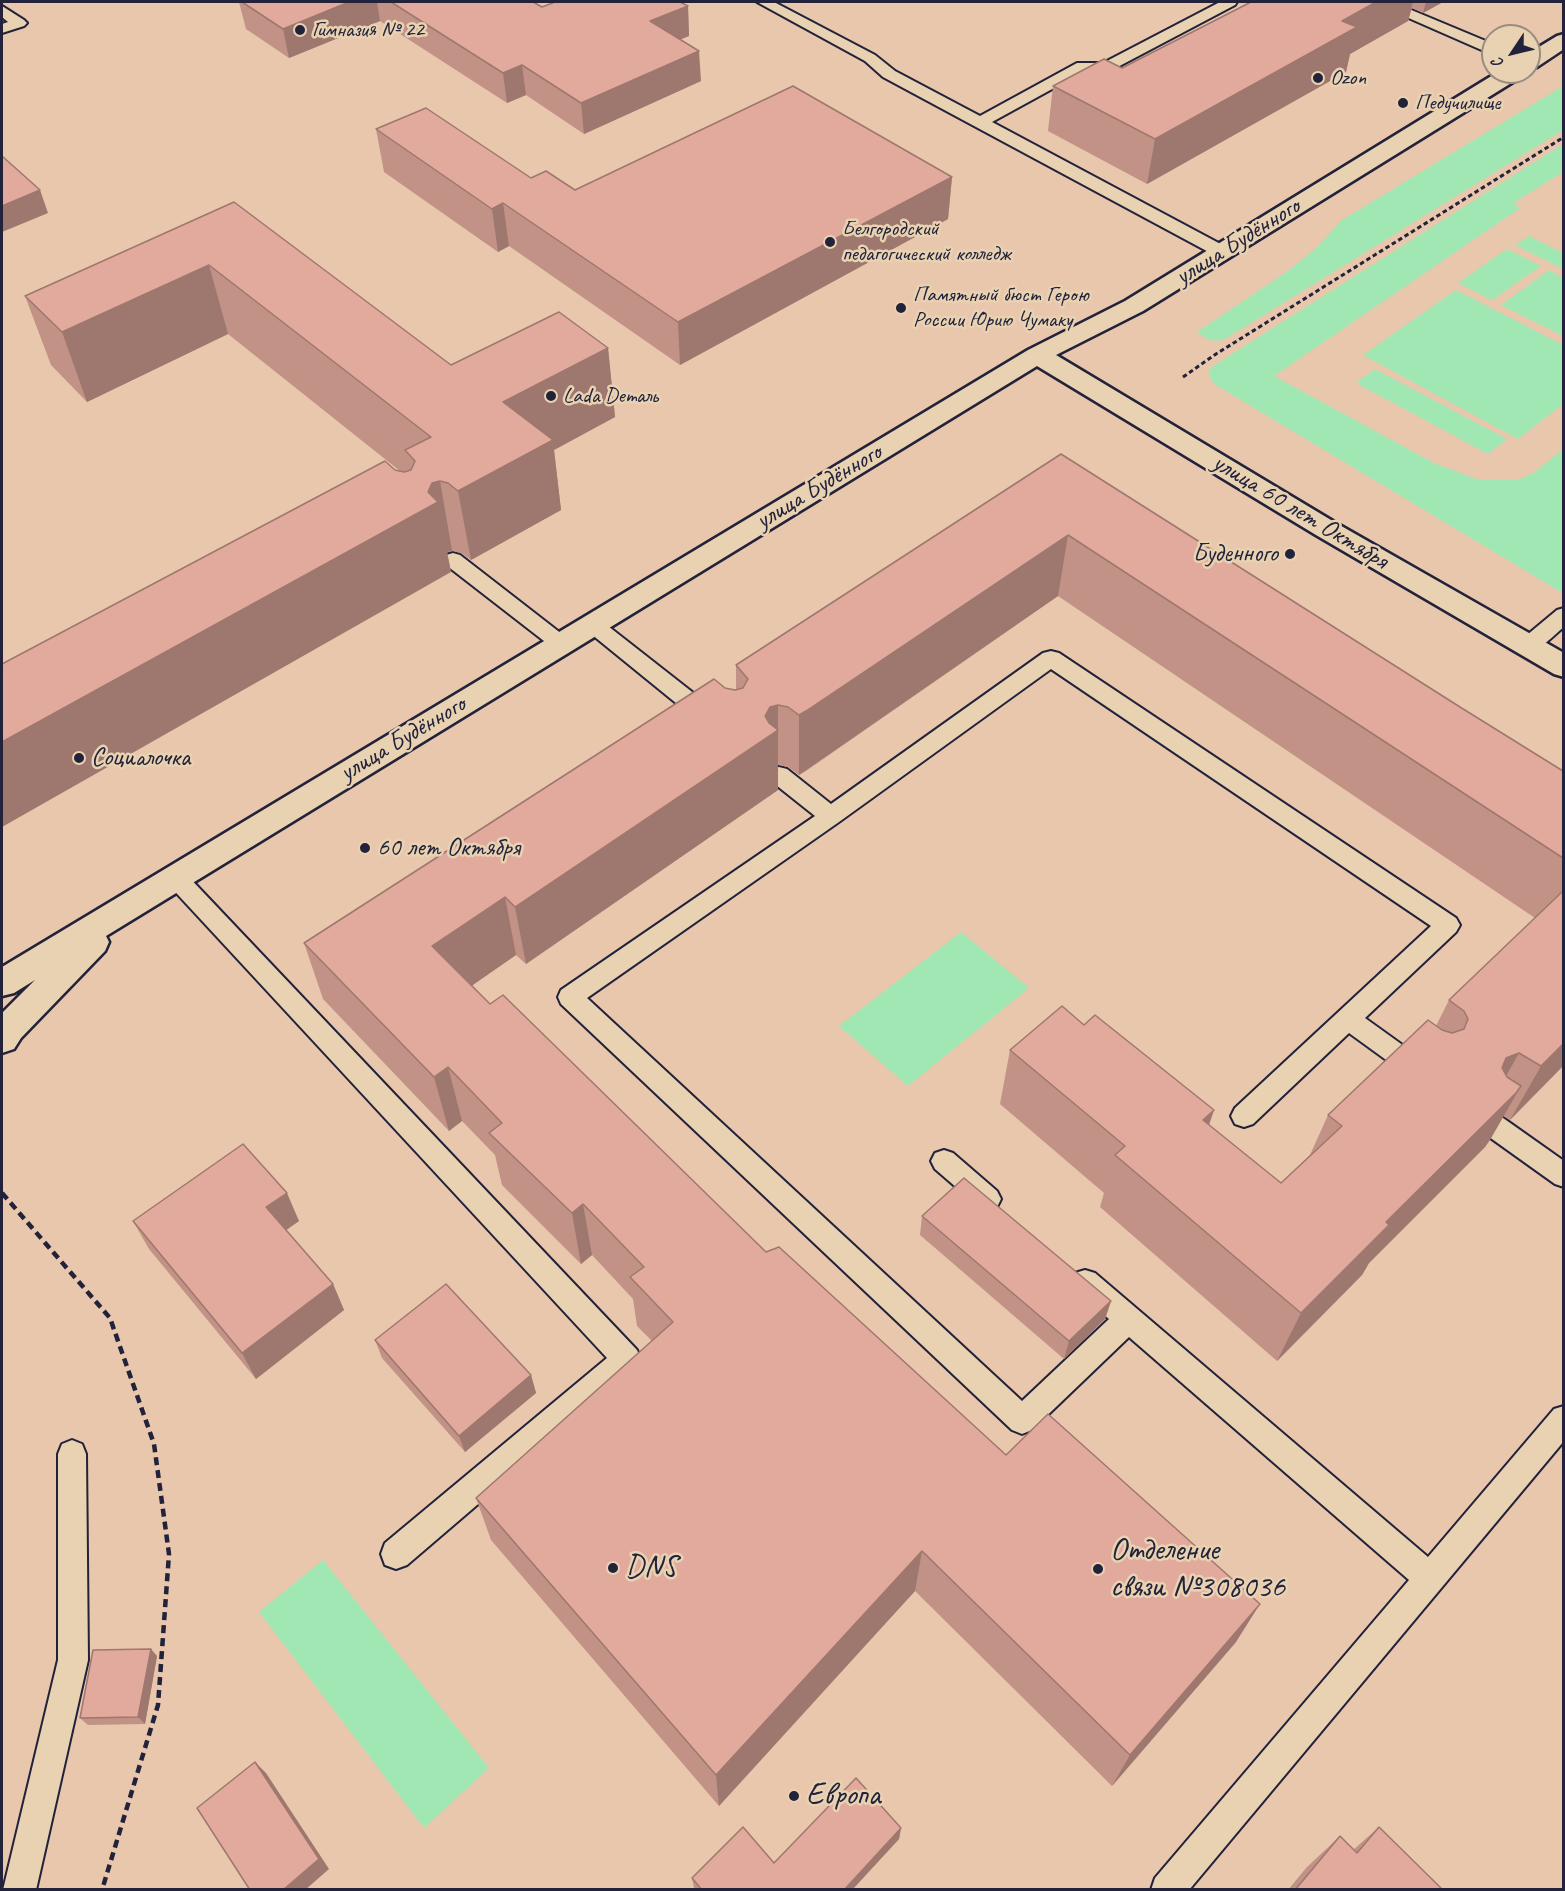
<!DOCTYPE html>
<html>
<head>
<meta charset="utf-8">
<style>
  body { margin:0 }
  #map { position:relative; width:1565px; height:1891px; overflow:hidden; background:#e8c7ac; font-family:Caveat,sans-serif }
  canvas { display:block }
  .frame { position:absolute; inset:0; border:3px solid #22223b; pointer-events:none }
  .north { position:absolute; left:1481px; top:24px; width:60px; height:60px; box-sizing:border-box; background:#e9d2b2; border:2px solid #998c82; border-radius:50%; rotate:235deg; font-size:16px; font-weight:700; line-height:24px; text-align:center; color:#22223b }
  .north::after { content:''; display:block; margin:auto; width:21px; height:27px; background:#22223b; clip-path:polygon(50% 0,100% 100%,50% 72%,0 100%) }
</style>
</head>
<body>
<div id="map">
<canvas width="1565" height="1891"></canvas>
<div class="frame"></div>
<div class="north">С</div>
</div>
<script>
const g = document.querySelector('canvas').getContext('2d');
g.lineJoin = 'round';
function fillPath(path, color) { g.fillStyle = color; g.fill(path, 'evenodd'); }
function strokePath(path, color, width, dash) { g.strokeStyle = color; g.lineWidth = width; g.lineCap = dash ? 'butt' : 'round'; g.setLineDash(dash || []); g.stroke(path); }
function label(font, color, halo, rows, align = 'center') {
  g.font = font + ' Caveat,sans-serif'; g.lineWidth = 5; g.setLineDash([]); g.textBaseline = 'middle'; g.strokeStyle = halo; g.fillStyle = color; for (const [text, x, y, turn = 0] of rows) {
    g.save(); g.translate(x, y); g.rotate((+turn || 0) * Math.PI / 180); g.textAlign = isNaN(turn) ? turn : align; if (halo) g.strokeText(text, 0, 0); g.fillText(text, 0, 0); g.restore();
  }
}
const green = new Path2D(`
  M1563,86V130L1225,339C1213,343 1206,339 1197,332L1288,271L1316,248L1342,220Z
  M1563,144V172L1513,203L1520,208L1274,376L1434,463L1479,480H1518L1535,472L1563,449L1564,590L1561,592L1214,384L1208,372L1213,366Z
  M1529,236L1563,253V269L1515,245Z
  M1507,249L1541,266L1492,300L1458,283Z
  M1549,270L1563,278V336L1501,305Z
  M1456,290L1563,345V404L1518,439L1363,355Z
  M1375,369L1507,439L1488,454L1356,383Z
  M961,932L1029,988L908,1086L839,1026Z
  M323,1560L489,1768L424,1828L259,1612Z`);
const pathFar1 = new Path2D(`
  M1183,377L1216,354L1564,137`);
const path = new Path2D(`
  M2,1193L110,1318L154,1444L169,1554L158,1705L102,1890`);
const lane = new Path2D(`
  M757,2H774L875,55L895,71L980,116L1077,63H1103L1220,2H1237L1235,5L1110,71H1085L992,122L1228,248L1231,252L1228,256H1216L883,77L865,61Z
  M2,6L24,20L27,23L24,26L2,33V24L8,22L2,17Z
  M1409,9L1493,44V55L1404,16L1402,13L1404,10Z
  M453,553L460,555L567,638L571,643L567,648L560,650L553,648L446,565L443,560L446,555Z
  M1564,608V627C1551,637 1538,655 1521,650L1517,645L1521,640L1557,610Z
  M592,617L599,619L719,713L722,719L719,725L711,727L703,725L585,629L582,624L585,619Z
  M1051,651L1059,653L1456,918L1460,925L1456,932L1365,1018L1429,1064L1433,1071L1429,1078L1420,1082L1411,1078L1349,1033L1253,1124L1244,1127L1235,1124L1231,1116L1235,1108L1431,926L1051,669L839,822L587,998L1022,1401L1109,1319L1075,1291L1071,1282L1075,1273L1085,1270L1095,1273L1428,1557L1554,1409L1564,1406V1441L1189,1890H1151L1155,1878L1409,1580L1129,1337L1032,1430L1022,1434L1012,1430L561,1004L558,997L561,990L815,816L771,781L768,775L771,769L779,767L787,769L831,804L1043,653Z
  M175,868L183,871L637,1350L641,1359L637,1368L407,1565L396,1569L385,1565L381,1554L385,1543L607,1358L167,883L163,877L167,871Z
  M1487,1110L1496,1113L1564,1161V1187L1555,1184L1478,1129L1474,1121L1478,1113Z
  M944,1150L953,1153L997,1191L1001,1199L997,1207L988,1211L979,1207L935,1169L931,1161L935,1153Z
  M72,1440L82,1444L86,1454L88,1660L36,1890H3L58,1660V1454L62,1444Z`);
const secondary = new Path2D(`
  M1564,34V49L1537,67L1529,68V53L1557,36Z
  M1498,72H1524L1521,77L1143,311L1056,355L1336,523L1564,653V677L1554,674L1316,535L1037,366L106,936L109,942L105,951L21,1038L14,1049L2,1053V1013L35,980L14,993L2,996V967L1028,350L1125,301Z`);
const wall = new Path2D(`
  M239,2H533L542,7L688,6L689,36L680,39L701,81L584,134L526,95L507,103L380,21L289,58L246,29Z
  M1251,2H1443L1423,13L1412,8L1408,21L1350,54L1346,72L1147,184L1048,131L1053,86L1122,68Z
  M376,129L531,178L575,190L952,177L948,219L680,365L509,246L498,252L384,172Z
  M234,202L451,365L608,348L615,417L554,450L561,510L471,560L461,553L452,551L447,552L451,572L395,470L400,471L228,334L87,402L51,365L25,296Z
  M1061,454L1460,707L1563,771V1066L1510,1120L1503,1116L1485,1147L1369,1263L1362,1275L1277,1361L1100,1207L1104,1193L1000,1104L1010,1050L1209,1125L1281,1183L1310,1155L1328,1115L1436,1026L1449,1000L1535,918L1058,596L806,771L799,775L788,767L778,765V790L526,964L516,955L472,985L490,1004L766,1252L1006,1455L1236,1642L1112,1786L915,1591L719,1806L491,1540L476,1498L652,1341L637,1326L633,1299L592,1255L581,1264L502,1185L495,1155L462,1121L449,1131L323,999L304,943L725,688L736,690V665Z
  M922,1216L1111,1301L1105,1319L1064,1359L920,1235Z
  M133,1221H299L286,1230L333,1284L344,1310L256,1379L149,1249Z
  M375,1340L531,1375L536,1393L465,1452L382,1358Z
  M157,1656L145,1724L88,1725L80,1718Z
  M1379,1827L1443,1890H1288L1306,1868L1340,1836L1353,1850Z
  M901,1828L899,1839L852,1890H695L694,1888L692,1878L774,1863Z`);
const shadedWall = new Path2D(`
  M349,2H377L380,21L289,58L283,29Z
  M1376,2H1413L1408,21L1350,54L1346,72L1147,184L1155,139L1342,21Z
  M1426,2H1443L1423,13Z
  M688,6L689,36L652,51L650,21Z
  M699,51L701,81L584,134L581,103Z
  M522,65L526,95L507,103L503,73Z
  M952,177L948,219L680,365L678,322Z
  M40,190L48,213L2,232V206Z
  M503,203L509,246L498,252L492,209Z
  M209,265L228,334L87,402L62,332Z
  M608,348L615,417L554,450L561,510L471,560L458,491L503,402Z
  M440,481L452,551L447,552L451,572L2,827V742L428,492L432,483Z
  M1068,535L1058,596L799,775V715Z
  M778,705V790L526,964L515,907L765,716L770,707Z
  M505,897L516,955L447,1003L432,946Z
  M1563,1044V1066L1510,1120L1541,1066Z
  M1519,1053L1488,1108L1506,1058Z
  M448,1067L462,1121L449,1131L434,1077Z
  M1521,1086L1490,1140L1485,1147L1369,1263L1362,1275L1277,1361L1301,1313L1386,1222Z
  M1214,1110L1196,1164L1203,1120Z
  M287,1193L299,1221L279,1235L266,1207Z
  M583,1204L592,1255L581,1264L572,1213Z
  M333,1284L344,1310L256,1379L242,1353Z
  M1111,1301L1105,1319L1064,1359L1069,1341Z
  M531,1375L536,1393L465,1452L459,1436Z
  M922,1551L915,1591L719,1806L716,1775Z
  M1260,1604L1236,1642L1112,1786L1130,1755Z
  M151,1649L157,1656L145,1724L138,1717Z
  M255,1762L266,1773L329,1869L305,1890H283Z
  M901,1828L899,1839L852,1890H844Z`);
const building = new Path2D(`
  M242,2H349L283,29Z
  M391,2H533L542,7L555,2H680L688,6L650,21L699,51L581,103L522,65L503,73Z
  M1251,2H1376L1342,21L1357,27L1155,139L1053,86L1104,59L1122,68Z
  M793,86L952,177L678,322L503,203L492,209L376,129L426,108L531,178L546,171L575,190Z
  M2,156L40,190L2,206Z
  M234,202L451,365L559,312L608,348L503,402L553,440L458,491L448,483L440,481L432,483L428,492L438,502L2,742V664L385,461L395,470L404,472L411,470L415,461L405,450L431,437L209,265L62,332L25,296Z
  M1061,454L1460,707L1563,771V858L1068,535L806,711L799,715L788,707L778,705L770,707L765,716L769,723L778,730L515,907L505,897L432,946L490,1004L503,995L766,1252L779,1247L1006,1455L1048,1414L1260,1604L1130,1755L922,1551L716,1775L476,1498L673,1322L630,1277L644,1267L583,1204L572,1213L489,1133L502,1123L448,1067L434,1077L304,943L714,679L725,688L735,690L743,688L748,679L736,665Z
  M1563,891V1044L1541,1066L1519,1053L1506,1058L1502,1068L1507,1077L1521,1086L1516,1093L1386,1222L1389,1225L1301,1313L1115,1155L1125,1146L1010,1050L1062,1006L1084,1025L1095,1015L1214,1110L1203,1120L1281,1183L1342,1126L1328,1115L1428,1020L1442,1030L1452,1033L1464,1029L1468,1019L1464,1011L1449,1000Z
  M243,1144L287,1193L266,1207L333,1284L242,1353L133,1221Z
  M964,1178L1111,1301L1069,1341L922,1216Z
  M446,1284L531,1375L459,1436L375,1340Z
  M151,1649L138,1717L80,1718L93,1650Z
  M255,1762L319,1859L283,1890H250L197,1808Z
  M856,1778L901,1828L844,1890H702L692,1878L743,1827L774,1863Z
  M1379,1827L1443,1890H1295L1340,1836L1357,1853Z`);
const markers = [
  [300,30,6,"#22223b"],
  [1318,78,6,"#22223b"],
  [1403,103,6,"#22223b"],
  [830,242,6,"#22223b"],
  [901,308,6,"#22223b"],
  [551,396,6,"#22223b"],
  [1290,554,6,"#22223b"],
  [79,758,6,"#22223b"],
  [365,848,6,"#22223b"],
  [613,1568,6,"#22223b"],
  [1098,1569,6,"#22223b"],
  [794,1796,6,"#22223b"]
];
const farPoinames = [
  ["Гимназия № 22",312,30],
  ["Ozon",1330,78],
  ["Педучилище",1415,103],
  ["Белгородский",842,229],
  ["педагогический колледж",842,254],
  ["Памятный бюст Герою",913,295],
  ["России Юрию Чумаку",913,320],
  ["Lada Dеталь",563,396]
];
const streetNames = [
  ["улица Будённого",1238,242,-32],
  ["улица Будённого",819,487,-31],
  ["улица 60 лет Октября",1300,512,31],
  ["улица Будённого",403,739,-31]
];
const poiNames = [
  ["Буденного",1278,554,"right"],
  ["Социалочка",91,758],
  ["60 лет Октября",377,848]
];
const nearPoinames = [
  ["Отделение",1110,1551],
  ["связи №308036",1110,1588],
  ["DNS",625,1568],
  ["Европа",806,1796]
];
fillPath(green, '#a1e7b3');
strokePath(lane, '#22223b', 4);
strokePath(secondary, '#22223b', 5);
strokePath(pathFar1, '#22223b', 3, [4.5, 3]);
strokePath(path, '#22223b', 4.5, [8, 5]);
fillPath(lane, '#e9d2b2');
fillPath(secondary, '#e9d2b2');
fillPath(wall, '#c29287');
fillPath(shadedWall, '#9e776e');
fillPath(building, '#e2aa9d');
strokePath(building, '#9e776e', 1.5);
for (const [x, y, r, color] of markers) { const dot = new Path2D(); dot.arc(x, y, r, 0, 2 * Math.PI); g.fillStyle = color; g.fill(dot); strokePath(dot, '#e9d2b2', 2); }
label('22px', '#22223b', '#e9d2b2', farPoinames, 'left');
label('26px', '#22223b', '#e9d2b2', streetNames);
label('26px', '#22223b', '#e9d2b2', poiNames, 'left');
label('32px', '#22223b', '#e9d2b2', nearPoinames, 'left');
</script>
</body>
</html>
